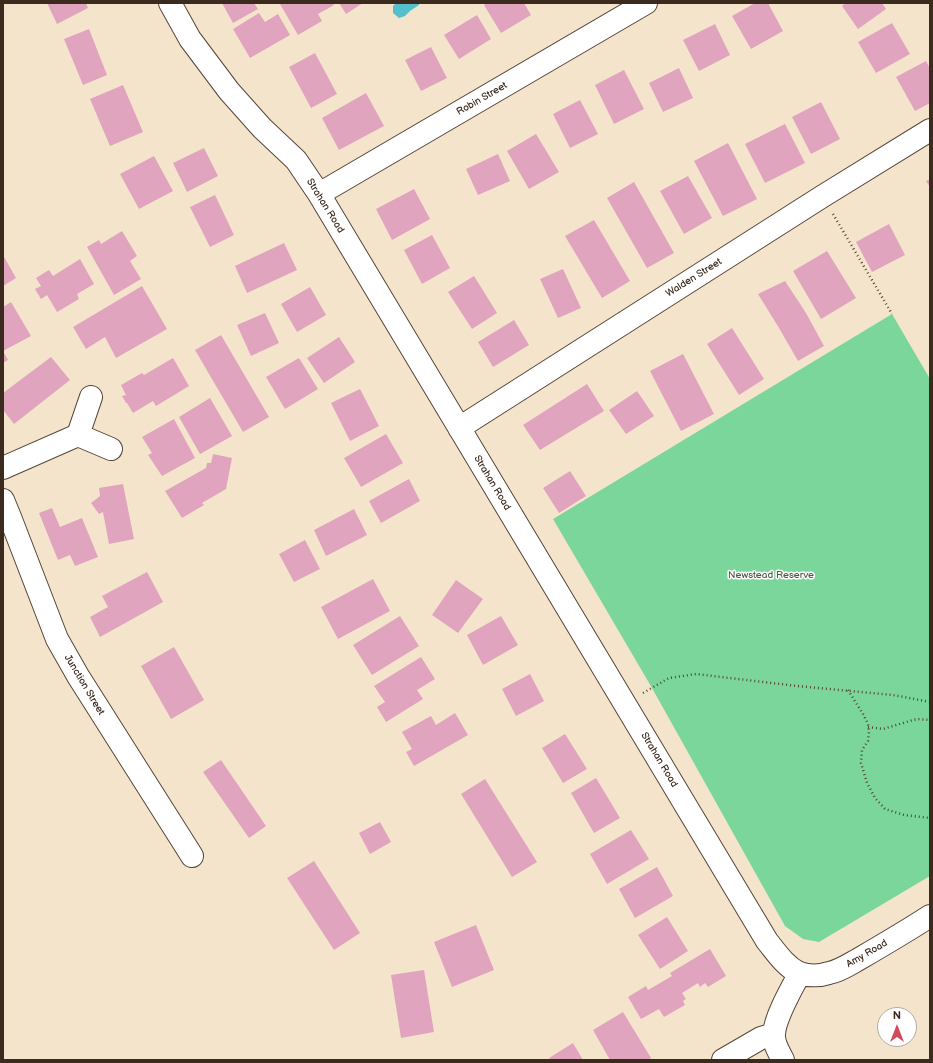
<!DOCTYPE html>
<html>
<head>
<meta charset="utf-8">
<style>
  body { margin:0 }
  #map { position:relative; width:933px; height:1063px; overflow:hidden; background:#f5e4cc; font-family:"Balsamiq Sans",sans-serif }
  canvas { display:block }
  .frame { position:absolute; inset:0; border:4px solid #3b2a1e; pointer-events:none }
  .north { position:absolute; left:877px; top:1007px; width:40px; height:40px; box-sizing:border-box; background:#fff; border:1px solid #b1aaa5; border-radius:50%; rotate:0deg; font-size:11px; font-weight:700; line-height:16px; text-align:center; color:#3b2a1e }
  .north::after { content:''; display:block; margin:auto; width:14px; height:18px; background:#d1495b; clip-path:polygon(50% 0,100% 100%,50% 72%,0 100%) }
</style>
</head>
<body>
<div id="map">
<canvas width="933" height="1063"></canvas>
<div class="frame"></div>
<div class="north">N</div>
</div>
<script>
const g = document.querySelector('canvas').getContext('2d');
g.lineJoin = 'round';
function fillPath(path, color) { g.fillStyle = color; g.fill(path, 'evenodd'); }
function strokePath(path, color, width, dash) { g.strokeStyle = color; g.lineWidth = width; g.lineCap = dash ? 'butt' : 'round'; g.setLineDash(dash || []); g.stroke(path); }
function label(font, color, halo, rows, align = 'center') {
  g.font = font + ' "Balsamiq Sans",sans-serif'; g.lineWidth = 3; g.setLineDash([]); g.textBaseline = 'middle'; g.strokeStyle = halo; g.fillStyle = color; for (const [text, x, y, turn = 0] of rows) {
    g.save(); g.translate(x, y); g.rotate((+turn || 0) * Math.PI / 180); g.textAlign = isNaN(turn) ? turn : align; if (halo) g.strokeText(text, 0, 0); g.fillText(text, 0, 0); g.restore();
  }
}
const green = new Path2D(`
  M892,314L930,379V876L819,942L803,939L785,926L652,688L553,519Z`);
const water = new Path2D(`
  M396,3H419V5L410,11L405,16L399,18L393,13V6Z`);
const building = new Path2D(`
  M47,3H86L88,8L57,24Z
  M222,3H254L258,9L233,23Z
  M281,3H332L334,5L318,14L322,21L298,35L280,4Z
  M339,3H363L346,14Z
  M487,3H524L531,15L501,33L484,5Z
  M755,3H768L783,31L751,49L732,16Z
  M846,3H882L886,9L858,29L842,6Z
  M259,13L265,22L278,14L290,35L250,58L233,29Z
  M477,15L491,39L459,59L444,35Z
  M892,23L910,54L876,73L858,42Z
  M715,24L730,55L699,71L683,40Z
  M89,29L107,75L83,85L64,39Z
  M431,47L447,78L421,91L405,60Z
  M315,53L337,94L311,108L289,67Z
  M926,61L930,69V103L915,111L896,77Z
  M679,68L693,98L663,112L649,83Z
  M624,70L644,109L614,124L595,85Z
  M123,85L143,132L110,146L90,99Z
  M366,93L384,126L339,150L322,118Z
  M580,100L598,134L570,148L553,114Z
  M821,102L840,139L811,154L792,117Z
  M785,124L805,163L765,183L745,144Z
  M536,134L559,172L529,189L507,151Z
  M728,143L757,199L723,216L694,161Z
  M204,148L218,176L187,192L173,163Z
  M498,154L510,181L478,195L466,169Z
  M154,156L173,191L139,209L120,174Z
  M688,176L712,218L684,234L660,191Z
  M930,179V187L926,181Z
  M634,182L674,253L647,268L607,198Z
  M414,189L430,219L392,240L376,209Z
  M215,195L234,235L210,247L190,207Z
  M594,220L630,281L602,298L565,236Z
  M889,224L905,255L872,272L856,242Z
  M122,231L137,256L130,261L141,279L114,295L87,247L99,240L101,244Z
  M432,235L450,268L422,284L404,250Z
  M284,243L297,270L247,293L235,266Z
  M827,251L856,298L821,319L793,271Z
  M3,255L16,278L3,286Z
  M80,259L94,284L77,294L79,299L57,312L47,295L41,299L35,289L41,286L36,278L49,270L53,276Z
  M563,269L581,308L558,318L540,279Z
  M474,276L497,313L472,329L448,292Z
  M785,281L806,313L824,346L798,361L779,328L758,294Z
  M142,286L167,329L116,358L105,337L86,349L73,327Z
  M310,287L326,315L297,332L281,304Z
  M11,302L31,336L3,351L8,360L3,363V307Z
  M265,313L279,343L251,356L237,325Z
  M514,320L529,345L493,367L478,342Z
  M732,328L764,379L739,395L707,344Z
  M221,335L269,417L243,432L195,350Z
  M339,337L355,362L324,383L307,358Z
  M683,354L714,414L681,431L650,371Z
  M51,357L70,380L14,424L3,410V393Z
  M173,358L189,386L156,406L153,401L133,413L127,403H126L122,396L126,395L121,385L142,373L144,375Z
  M299,358L318,389L285,409L266,377Z
  M587,384L604,411L540,450L523,425Z
  M360,389L379,426L350,441L331,403Z
  M637,391L654,416L626,434L609,410Z
  M210,398L232,436L200,454L179,417Z
  M174,419L195,458L162,476L148,455L152,453L142,437Z
  M386,434L403,463L361,487L344,458Z
  M213,454L232,458L226,489L202,503L204,505L182,518L165,491L206,468L207,463H211Z
  M570,471L586,496L559,513L543,488Z
  M409,479L420,501L381,523L369,501Z
  M123,484L134,539L109,544L103,512L99,514L91,503L100,496L99,488Z
  M52,508L60,527L82,518L98,557L75,566L70,555L58,560L39,513Z
  M354,509L367,535L326,556L314,530Z
  M305,540L320,569L294,582L279,554Z
  M147,572L163,602L100,637L90,617L108,607L102,596Z
  M373,579L390,611L338,639L321,607Z
  M456,580L483,599L458,633L432,615Z
  M400,616L419,646L372,675L353,645Z
  M501,616L518,645L483,665L467,635Z
  M174,647L204,700L171,719L141,666Z
  M421,657L435,679L417,690L423,699L386,722L377,707L385,702L374,686Z
  M530,674L544,701L516,716L502,689Z
  M455,713L468,735L414,766L406,752L412,749L402,732L431,716L436,725Z
  M565,734L587,769L563,783L542,748Z
  M221,760L266,826L249,838L203,772Z
  M596,778L620,818L594,833L571,793Z
  M485,779L537,862L512,877L461,794Z
  M380,822L391,842L370,854L359,833Z
  M631,830L649,859L607,884L590,854Z
  M314,861L360,933L334,950L287,878Z
  M657,867L673,896L635,918L619,889Z
  M667,917L688,951L660,969L638,935Z
  M476,925L494,970L452,987L434,942Z
  M710,949L726,976L708,987L705,983L700,987L698,983L682,993L686,999L683,1001L685,1005L664,1017L659,1009L641,1019L628,997L646,986L648,990L672,976L670,973Z
  M424,970L434,1032L401,1038L391,975Z
  M623,1012L651,1058L648,1060H610L593,1030Z
  M573,1043L583,1060H550L549,1058Z`);
const path = new Path2D(`
  M833,214L892,314
  M848,690L863,714L868,724L869,732L868,741L862,750L861,763L867,783L875,798L885,809L904,815L930,818
  M643,693L669,678L696,674L797,686L893,695L930,702
  M868,727L883,729L903,723L917,719L930,720`);
const minor = new Path2D(`
  M170,3L190,39L229,91L262,128L296,160L319,194L767,941C776,952 785,966 799,973C808,976 820,976 829,973C840,971 850,964 859,959C883,945 907,931 930,916
  M319,194L646,3
  M459,428L823,196L930,130
  M78,435L111,449
  M3,468L78,435L91,397
  M3,500L10,517L57,639L78,676L192,856
  M723,1060L761,1038L774,1034
  M783,1060C779,1052 773,1043 774,1034C775,1017 792,988 800,973`);
const streetNames = [
  ["Robin Street",482,99,-30],
  ["Strahan Road",325,206,58],
  ["Walden Street",694,278,-32],
  ["Strahan Road",492,483,59],
  ["Junction Street",84,685,59],
  ["Strahan Road",659,760,59],
  ["Amy Road",867,954,-30]
];
const parkNames = [
  ["Newstead Reserve",771,575]
];
fillPath(green, '#7bd69c');
fillPath(water, '#53c0cb');
fillPath(building, '#e0a4be');
strokePath(minor, '#574638', 24);
strokePath(path, '#574638', 2.5, [1, 3]);
strokePath(minor, '#fff', 22);
label('10px', '#3b2a1e', '#fff', streetNames);
label('10px', '#4e5e44', '#fff', parkNames);
</script>
</body>
</html>
